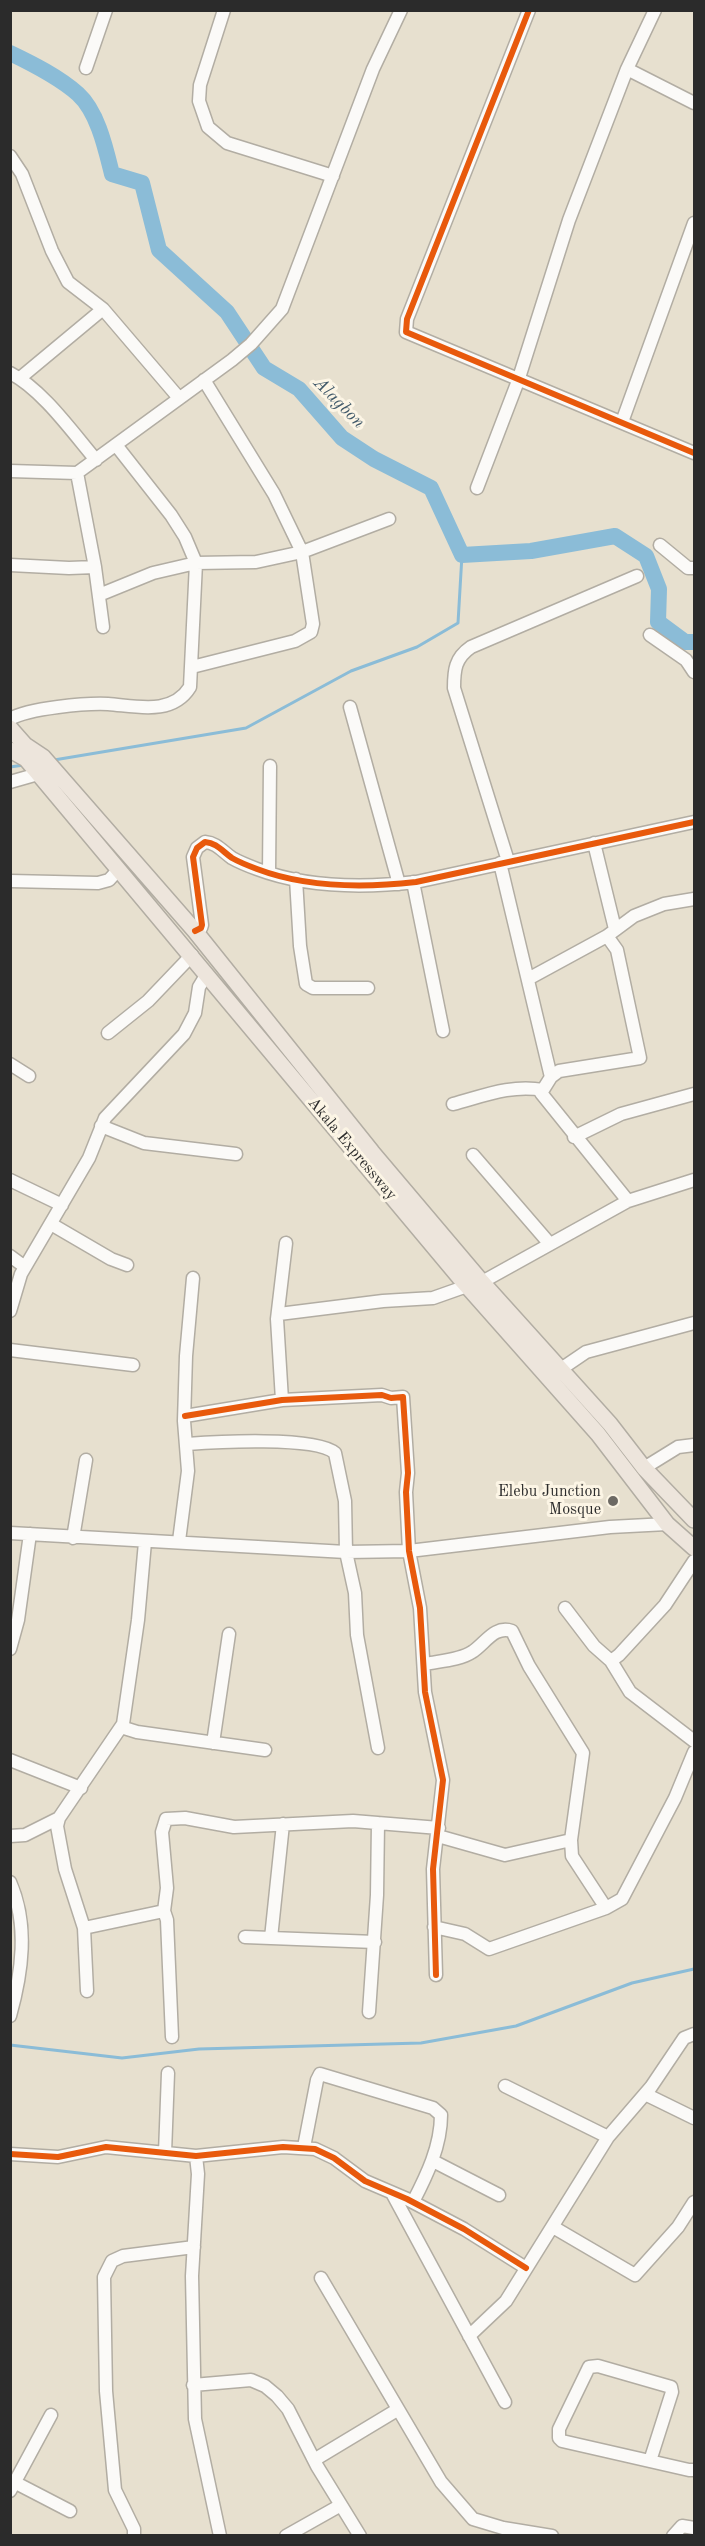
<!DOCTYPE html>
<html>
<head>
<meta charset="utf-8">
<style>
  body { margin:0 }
  #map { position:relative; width:705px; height:2546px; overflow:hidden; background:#e7e0cf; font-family:"Old Standard TT",serif }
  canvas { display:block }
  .frame { position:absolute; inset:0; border:12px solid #2b2b2b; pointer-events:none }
</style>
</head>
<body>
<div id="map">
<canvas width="705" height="2546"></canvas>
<div class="frame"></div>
</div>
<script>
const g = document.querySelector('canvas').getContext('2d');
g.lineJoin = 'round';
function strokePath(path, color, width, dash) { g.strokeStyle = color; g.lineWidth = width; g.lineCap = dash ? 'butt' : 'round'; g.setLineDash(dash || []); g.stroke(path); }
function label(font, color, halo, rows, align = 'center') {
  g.font = font + ' "Old Standard TT",serif'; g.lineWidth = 6; g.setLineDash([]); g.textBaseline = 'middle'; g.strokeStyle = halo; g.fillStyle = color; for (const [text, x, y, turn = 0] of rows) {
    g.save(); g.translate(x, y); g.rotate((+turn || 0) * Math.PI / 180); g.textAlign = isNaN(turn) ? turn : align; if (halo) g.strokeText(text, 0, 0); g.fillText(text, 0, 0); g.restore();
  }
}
const stream = new Path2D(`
  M54,760L246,728L351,671L417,647L458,623L462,555
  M10,767L24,765
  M10,2045L122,2058L199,2049L421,2043L516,2026L632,1983L694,1969`);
const river = new Path2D(`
  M10,53C33,64 59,77 78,94C98,112 106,150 112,174L142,183L159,250L227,312L264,368L299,389L342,438L374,459L431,488L462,555L531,551L615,536L646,556L659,589L658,622L685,642H694`);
const minor = new Path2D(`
  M224,10L200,85L199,101L208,127L227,143L333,176
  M529,10L407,319L406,332L694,453
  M86,68L106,10
  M627,69L694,103
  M10,156L22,174L52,251L68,282L103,309L179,398
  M10,373C42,389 73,433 96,460
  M20,378L103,309
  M622,422L694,223
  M10,471L77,473L232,360L251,344L282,309L373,69L401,10
  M77,473L95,567L103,627
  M477,488L518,381L569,220L627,69L655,10
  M660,545L688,568H694
  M10,565L69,568L95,567
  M99,595L153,573L196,563L256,562L302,552L389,519
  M650,635L686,660L694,672
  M192,667L295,641L311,632L313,624L302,552L274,494L204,380
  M350,707L399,884
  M10,719C29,708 86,703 108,704C136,706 172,716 190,687L196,563L185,537L171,515L116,445
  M10,782L38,774
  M594,843L615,929
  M508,861L454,688C454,670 455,658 471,647L637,576
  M500,863L551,1077
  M269,873L270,766
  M296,879L300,946L306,984L313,988H368
  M10,881L98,883L109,880L119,869
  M413,882L443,1031
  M195,931L201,928L202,925L193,857L197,848L205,842C217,843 222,851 232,858C239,862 249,866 257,869C307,888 363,888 416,882L694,822
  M607,936L617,950L640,1058L559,1071L551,1077L541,1093L628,1201
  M528,979L607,936L634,916L664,904L694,899
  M108,1033L148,1001L192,955
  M10,1064L29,1076
  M453,1104C483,1096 512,1084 543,1090
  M101,1126L144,1143L236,1154
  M574,1137L621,1114L694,1094
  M473,1155L549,1243
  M10,1180L62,1205
  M51,1224L111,1259L127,1265
  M10,1256L25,1267
  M482,1282L628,1201L694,1180
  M10,1311L21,1274L89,1158L105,1118L184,1034L195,1013L199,987L207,974
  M279,1314L383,1301L433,1298L467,1286
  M10,1350L133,1365
  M561,1369L586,1352L694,1323
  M282,1400L277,1319L286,1243
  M185,1416L282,1400L382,1395L391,1398L403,1397L408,1473L406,1492L409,1551L420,1608L425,1692L443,1780L433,1869L436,1975
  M187,1444C214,1442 316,1436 335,1453L345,1501L346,1552L355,1593L357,1635L378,1748
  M644,1468L678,1447L694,1445
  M10,1533L346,1552L409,1551L610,1527L667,1524
  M73,1538L86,1460
  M179,1541L188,1471L184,1421L186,1356L193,1278
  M565,1608L594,1646L611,1661L630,1692L694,1741
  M10,1649L18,1620L30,1534
  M611,1661L619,1655L665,1605L694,1561
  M425,1664C439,1661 460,1660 472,1652C485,1644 494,1625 512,1631L529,1666L583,1753L571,1840L572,1856L606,1908
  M121,1727L137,1732L265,1750
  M213,1743L229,1634
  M10,1760L81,1788
  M59,1818L57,1826L65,1869L84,1928L87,1991
  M10,1836L25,1835L59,1818L123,1724L138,1620L145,1542
  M438,1836L505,1855L571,1840
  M10,1882C29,1925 22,1973 10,2016
  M434,1927L465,1934L489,1949L606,1908L622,1899L675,1798L694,1752
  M84,1928L164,1911
  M245,1937L375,1942
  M271,1938L283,1824
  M369,2012L377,1895L378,1823
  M172,2037L167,1920L164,1911L167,1888L162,1832L166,1819L185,1818L234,1827L353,1821L439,1828
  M505,2086L608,2137
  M645,2094L694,2118
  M304,2147L317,2080L320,2074L433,2108L441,2115C441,2146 427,2175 413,2202
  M165,2153L168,2073
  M10,2154L58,2157L106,2147L196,2156L283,2147L315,2149L334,2158L365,2181L407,2199L464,2229L526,2268
  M196,2156L198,2174L192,2276L195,2419L220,2536
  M433,2161L499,2195
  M392,2193L505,2402
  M553,2227L635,2275L678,2227L694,2202
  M321,2278L441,2482L473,2519L503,2528L552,2536
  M469,2336L506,2301L608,2137L651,2087L684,2038L694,2034
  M193,2385L251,2380L265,2386L277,2396L288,2409L317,2466L360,2536
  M314,2460L397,2410
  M650,2461L672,2392L671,2387L598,2366L589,2367L559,2429V2438L562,2441L689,2470H694
  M16,2483L70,2511
  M10,2491L51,2415
  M134,2536V2529L115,2490L106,2391L104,2277L112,2261L123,2256L194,2247
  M286,2536L341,2505
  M673,2536L682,2526L694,2528`);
const major = new Path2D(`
  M10,728L25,745L43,757L195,931L372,1152L482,1282L610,1424L644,1468L694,1520
  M10,750L26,759L459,1277L598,1434L667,1524L694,1548`);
const cycleway = new Path2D(`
  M529,10L407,319L406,332L694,453
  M195,931L201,928L202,925L193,857L197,848L205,842C217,843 222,851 232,858C239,862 249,866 257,869C307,888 363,888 416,882L694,822
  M185,1416L282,1400L382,1395L391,1398L403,1397L408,1473L406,1492L409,1551L420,1608L425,1692L443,1780L433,1869L436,1975
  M10,2154L58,2157L106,2147L196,2156L283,2147L315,2149L334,2158L365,2181L407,2199L464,2229L526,2268`);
const markers = [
  [613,1501,6,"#6d6a64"]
];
const streetNames = [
  ["Akala Expressway",352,1149,50]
];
const poiNames = [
  ["Elebu Junction",601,1492],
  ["Mosque",601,1510]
];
const waterNames = [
  ["Alagbon",339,403,45]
];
strokePath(stream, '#8bbcd7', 3);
strokePath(river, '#8bbcd7', 16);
strokePath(minor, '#b2ada3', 15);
strokePath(major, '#b2ada3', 18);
strokePath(minor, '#fbfaf8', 12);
strokePath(major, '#ede5dc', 15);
strokePath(cycleway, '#e8590c', 6);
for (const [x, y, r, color] of markers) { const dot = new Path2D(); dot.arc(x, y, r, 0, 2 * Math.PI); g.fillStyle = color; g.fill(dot); strokePath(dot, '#fcf5e5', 2); }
label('16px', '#2b2b2b', '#fcf5e5', streetNames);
label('16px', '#2b2b2b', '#fcf5e5', poiNames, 'right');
label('italic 18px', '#3f5869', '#fcf5e5', waterNames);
</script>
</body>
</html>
